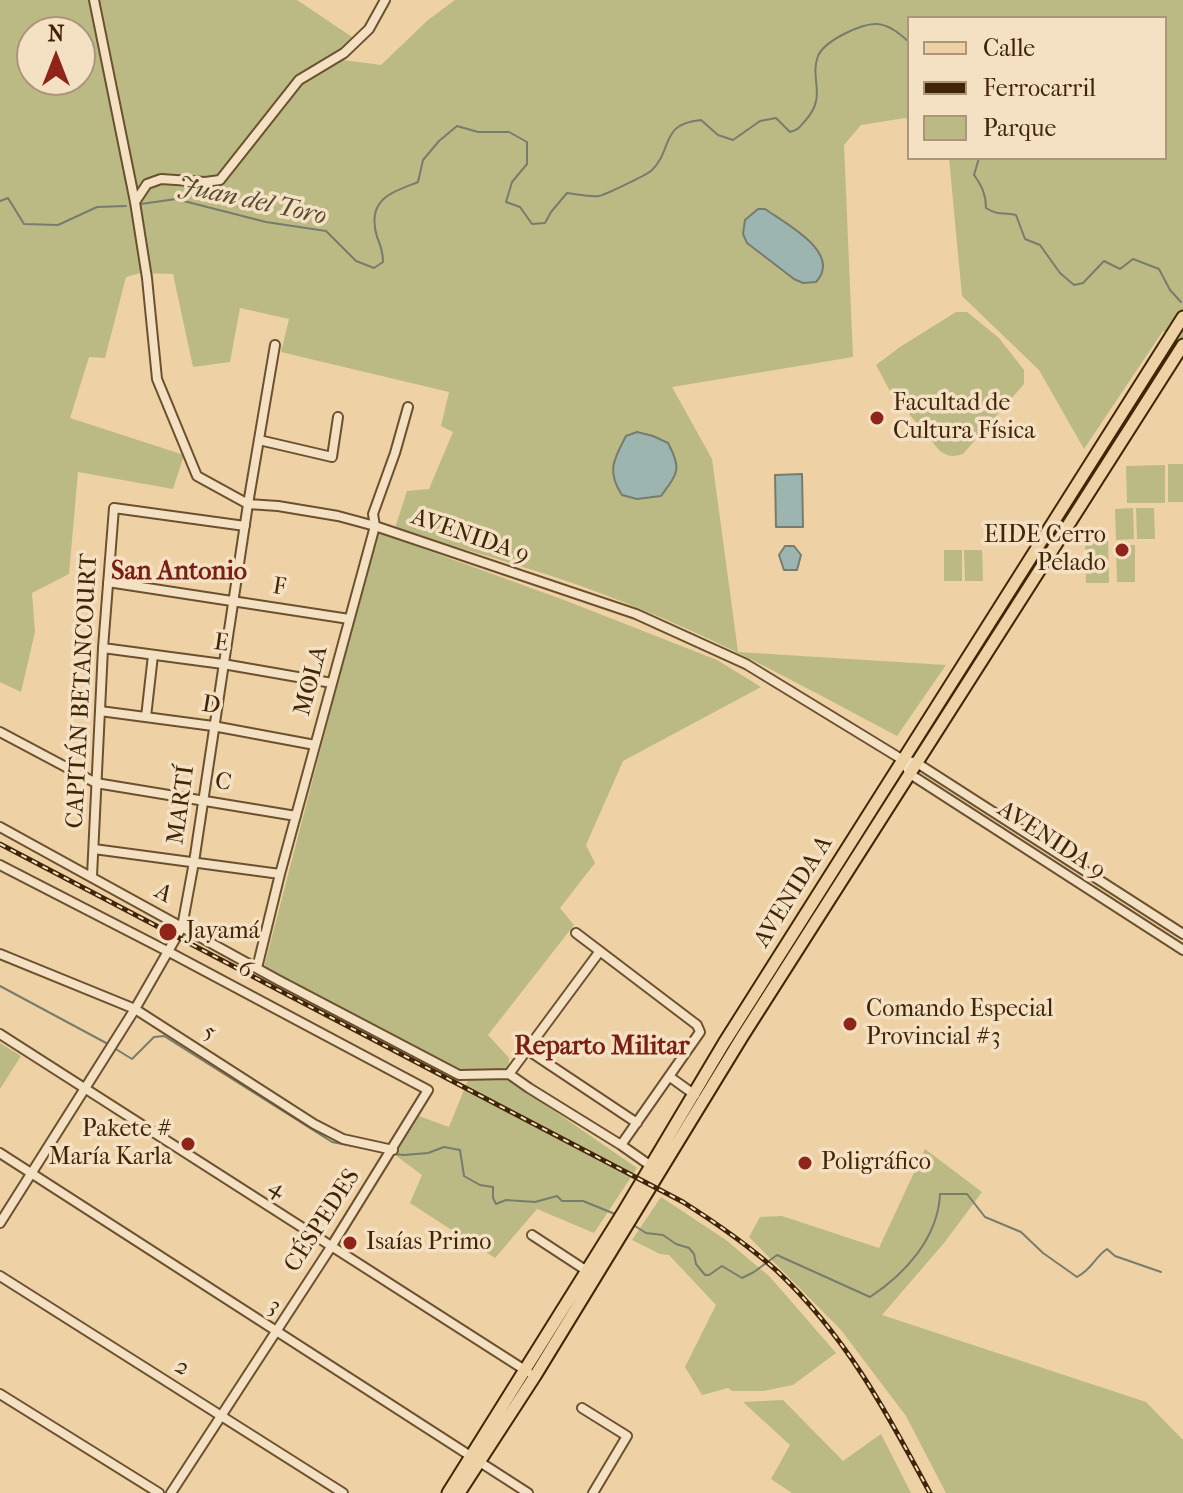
<!DOCTYPE html>
<html>
<head>
<meta charset="utf-8">
<style>
  body { margin:0 }
  #map { position:relative; width:1183px; height:1493px; overflow:hidden; background:#eed1a4; font-family:"IM FELL French Canon",serif }
  canvas { display:block }
  .legend { position:absolute; left:907px; top:16px; width:260px; height:144px; box-sizing:border-box; background:#f4e1c4; border:2px solid #ac9678; margin:0; padding:10px 14px; list-style:none; font-size:24px; color:#402607 }
  .legend li { display:flex; align-items:center; gap:16px; height:40px }
  .legend b { width:40px; border:2px solid #ac9678 }
  .north { position:absolute; left:16px; top:16px; width:80px; height:80px; box-sizing:border-box; background:#f4e1c4; border:2px solid #ac9678; border-radius:50%; rotate:0deg; font-size:22px; font-weight:700; line-height:32px; text-align:center; color:#402607 }
  .north::after { content:''; display:block; margin:auto; width:28px; height:36px; background:#8f2418; clip-path:polygon(50% 0,100% 100%,50% 72%,0 100%) }
</style>
</head>
<body>
<div id="map">
<canvas width="1183" height="1493"></canvas>
<ul class="legend">
<li><b style="height:10px;background:#eed1a4"></b>Calle</li>
<li><b style="height:10px;background:#402607"></b>Ferrocarril</li>
<li><b style="height:22px;background:#bbba84"></b>Parque</li>
</ul>
<div class="north">N</div>
</div>
<script>
const g = document.querySelector('canvas').getContext('2d');
g.lineJoin = 'round';
function fillPath(path, color) { g.fillStyle = color; g.fill(path, 'evenodd'); }
function strokePath(path, color, width, dash) { g.strokeStyle = color; g.lineWidth = width; g.lineCap = dash ? 'butt' : 'round'; g.setLineDash(dash || []); g.stroke(path); }
function label(font, color, halo, rows, align = 'center') {
  g.font = font + ' "IM FELL French Canon",serif'; g.lineWidth = 7; g.setLineDash([]); g.textBaseline = 'middle'; g.strokeStyle = halo; g.fillStyle = color; for (const [text, x, y, turn = 0] of rows) {
    g.save(); g.translate(x, y); g.rotate((+turn || 0) * Math.PI / 180); g.textAlign = isNaN(turn) ? turn : align; if (halo) g.strokeText(text, 0, 0); g.fillText(text, 0, 0); g.restore();
  }
}
const green = new Path2D(`
  M0,0H297L358,41L343,60L381,65L428,20L455,0H1183V341L1180,340L1000,622L998,621L1177,338L1163,331L1084,449L1039,370L962,296L949,158H1165V18H909V120L905,118L861,125L844,145L853,357L672,387L712,459L738,652L946,665L897,736C810,690 724,642 633,606C556,574 474,553 395,528L407,491L429,489L453,432L441,426L449,392L281,352L289,319L240,308L230,362L193,367L173,274L140,273L126,277L105,358L89,357L70,418L184,455L173,489L78,472L69,574L32,593L35,632L21,692L0,682ZM32,32H80V80H32Z
  M956,312H967L999,338L1024,370V384L963,454C953,457 948,457 939,450L890,391L876,365L900,347Z
  M1168,464H1183V502H1168Z
  M1165,465V503H1127L1126,466Z
  M1133,508L1134,539L1116,540L1115,509Z
  M1136,508H1154L1155,539H1137Z
  M377,532L564,600L717,660L761,687L623,761L586,845L595,863L560,908L574,925L488,1035L509,1058L508,1079L637,1168L594,1233L537,1209L495,1258L410,1203L422,1175L395,1155L419,1116L449,1127L468,1080L263,971Z
  M1108,537L1109,583H1086L1085,538Z
  M1116,545H1135V582H1117Z
  M944,550H962V581H944Z
  M964,550H982L983,581H965Z
  M0,1043L21,1056L0,1089Z
  M925,1149L982,1192L944,1243L882,1315L1146,1402L1183,1440V1493H946L906,1416L841,1330L749,1237L760,1217L782,1216L879,1248Z
  M661,1197L726,1240L770,1277L836,1353L793,1385L763,1391H732L728,1388L702,1395L685,1367L716,1305L669,1255L660,1254L632,1240Z
  M783,1400L843,1461L881,1434L911,1493H792L771,1479L790,1445L743,1402Z`);
const water = new Path2D(`
  M758,209H765C785,223 843,253 816,282L803,283L794,279L747,243L743,234L745,220Z
  M637,432L653,436L668,443C682,469 678,473 661,496L637,499L622,495C606,471 614,459 626,436Z
  M802,474L803,527H776L775,475Z
  M785,546H794L801,555L797,570H784L779,555Z`);
const stream = new Path2D(`
  M979,158L974,175C982,186 986,195 986,208C999,216 1002,212 1016,215L1025,239L1040,245L1060,273L1074,285L1083,283L1104,261L1120,269L1133,259L1159,269L1170,290L1181,302
  M0,201L8,198L24,224L58,225L97,207L126,206
  M141,204L176,199L266,222L326,231L356,261L374,268L383,262C383,252 381,246 377,237C366,199 391,193 418,182L423,160L439,141L457,126L478,132H509L527,142V164L512,182L506,202L520,207L532,224L545,223L551,212L567,193C576,194 589,197 599,196C605,195 646,175 651,171C674,149 659,124 701,120L718,135L733,140L760,121L776,118L790,132C798,130 800,127 805,121C828,96 809,79 818,56C824,41 862,23 877,24C890,25 900,34 909,42
  M0,986L108,1044
  M114,1048L132,1059L154,1037L164,1036L332,1142L384,1152
  M394,1154L404,1155L428,1153L444,1147L460,1150L464,1176L480,1185L493,1187V1198L496,1204L506,1200L535,1202L557,1196L562,1201H583L615,1214
  M635,1226L646,1233L663,1235L676,1244L689,1248L694,1254L696,1264L705,1275H709L722,1266L742,1278L754,1272L777,1255L870,1297C905,1274 938,1238 940,1194H967L985,1217L1021,1232L1043,1253L1077,1277C1093,1268 1093,1259 1107,1249L1115,1256L1161,1272`);
const minor = new Path2D(`
  M94,0L135,202L147,278L157,379L197,476L248,504L278,506L338,516L375,526L636,614L746,664L903,760L917,763L1183,934
  M135,202L147,184L161,179L205,182L220,180L299,80L344,53L369,29L385,0
  M259,440L332,457L338,417
  M108,582L349,619
  M103,648L223,664L332,683
  M100,711L213,726L315,745
  M146,717L153,655
  M0,732L96,783L296,816
  M903,760L910,774L1183,950
  M0,827L278,980L459,1075L509,1074L529,1088L621,1145L651,1166
  M94,849L280,874
  M0,865L169,952L428,1090L331,1247L171,1493
  M92,876L103,648L114,508L245,526
  M576,933L697,1025L700,1032L621,1145
  M0,954L135,1009L314,1124L343,1139L393,1150
  M257,968L280,874L375,526L373,514L395,453L408,407
  M0,1034L528,1372
  M526,1049L637,1123
  M509,1074L600,951
  M670,1077L695,1095
  M0,1153L528,1493
  M0,1223L135,1009L182,927L194,862L248,504L275,345
  M532,1235L587,1271
  M0,1276L343,1493
  M0,1394L159,1493
  M582,1408L627,1436L593,1493`);
const major = new Path2D(`
  M448,1493L624,1211L724,1043L1183,317
  M459,1493L535,1376L742,1037L1183,345`);
const rail = new Path2D(`
  M0,844L683,1202C716,1223 748,1245 777,1271C846,1336 886,1411 930,1493`);
const markers = [
  [877,418,8,"#8f2418"],
  [1122,550,8,"#8f2418"],
  [168,932,10,"#8f2418"],
  [850,1024,8,"#8f2418"],
  [188,1144,8,"#8f2418"],
  [805,1163,8,"#8f2418"],
  [350,1243,8,"#8f2418"]
];
const poiNames = [
  ["Facultad de",893,404],
  ["Cultura Física",893,432],
  ["EIDE Cerro",1106,536,"right"],
  ["Pelado",1106,564,"right"],
  ["Jayamá",186,932],
  ["Comando Especial",866,1010],
  ["Provincial #3",866,1038],
  ["Pakete #",172,1130,"right"],
  ["María Karla",172,1158,"right"],
  ["Poligráfico",821,1163],
  ["Isaías Primo",366,1243]
];
const streetNames = [
  ["AVENIDA 9",470,537,19],
  ["F",279,588,9],
  ["E",221,644,8],
  ["MOLA",312,681,-75],
  ["CAPITÁN BETANCOURT",83,691,-87],
  ["D",211,706,9],
  ["C",223,783,10],
  ["MARTÍ",182,805,-82],
  ["AVENIDA 9",1051,841,33],
  ["AVENIDA A",794,892,-58],
  ["A",163,894,29],
  ["6",245,970,28],
  ["5",209,1033,32],
  ["4",277,1189,33],
  ["CÉSPEDES",323,1221,-57],
  ["3",274,1307,33],
  ["2",182,1368,32]
];
const waterNames = [
  ["Juan del Toro",252,202,12]
];
const neighbourhoodNames = [
  ["San Antonio",179,573],
  ["Reparto Militar",602,1048]
];
fillPath(green, '#bbba84');
fillPath(water, '#9db5b1');
strokePath(water, '#787c6d', 2);
strokePath(stream, '#787c6d', 2);
strokePath(minor, '#6c512e', 12);
strokePath(major, '#402607', 15);
strokePath(minor, '#f4e1c4', 8);
strokePath(major, '#eed1a4', 11);
strokePath(rail, '#402607', 5);
strokePath(rail, '#f4e1c4', 2, [6]);
for (const [x, y, r, color] of markers) { const dot = new Path2D(); dot.arc(x, y, r, 0, 2 * Math.PI); g.fillStyle = color; g.fill(dot); strokePath(dot, '#f4e1c4', 3); }
label('24px', '#402607', '#f4e1c4', poiNames, 'left');
label('24px', '#402607', '#f4e1c4', streetNames);
label('italic 26px', '#574a32', '#f4e1c4', waterNames);
label('bold 26px', '#7a1f14', '#f4e1c4', neighbourhoodNames);
</script>
</body>
</html>
